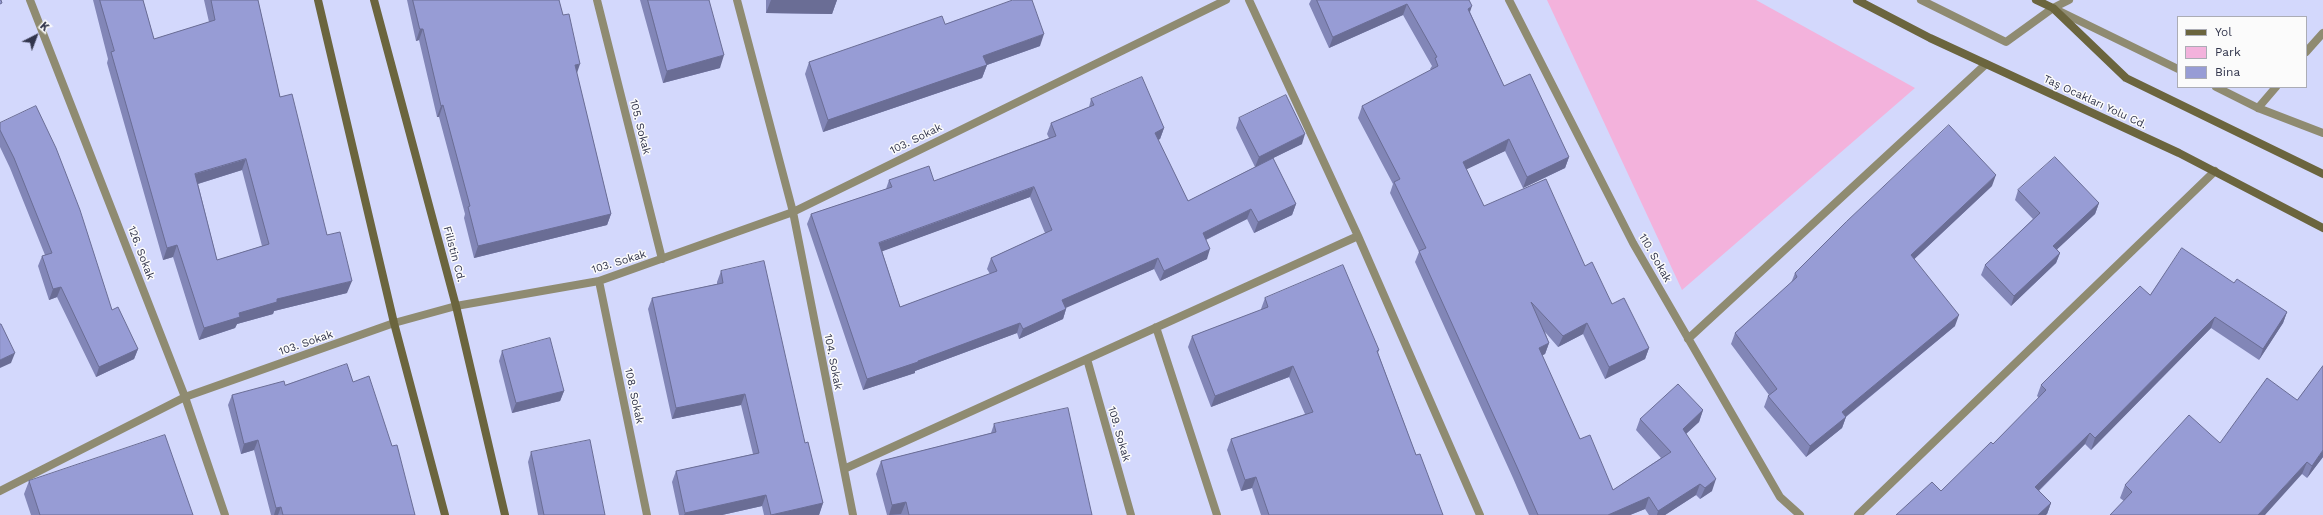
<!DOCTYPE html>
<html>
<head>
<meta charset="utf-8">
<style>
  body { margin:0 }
  #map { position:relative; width:2323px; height:515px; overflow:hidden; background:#d3d8fc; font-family:"Work Sans",sans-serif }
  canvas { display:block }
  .legend { position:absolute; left:2177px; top:16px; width:130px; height:72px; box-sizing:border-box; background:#fbfbfb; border:1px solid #abacb5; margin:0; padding:5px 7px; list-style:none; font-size:12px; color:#32354c }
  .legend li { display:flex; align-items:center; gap:8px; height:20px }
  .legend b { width:20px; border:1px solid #abacb5 }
  .north { position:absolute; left:16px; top:16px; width:40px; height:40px; -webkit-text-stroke:3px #fbfbfb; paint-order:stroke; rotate:42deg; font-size:11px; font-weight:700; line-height:16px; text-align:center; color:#32354c }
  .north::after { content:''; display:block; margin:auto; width:14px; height:18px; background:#32354c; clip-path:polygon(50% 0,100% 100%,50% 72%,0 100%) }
</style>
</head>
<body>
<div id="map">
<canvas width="2323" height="515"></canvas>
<ul class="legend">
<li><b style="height:5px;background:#6b653e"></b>Yol</li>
<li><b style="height:11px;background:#f3b2dc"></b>Park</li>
<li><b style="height:11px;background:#979cd5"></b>Bina</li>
</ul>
<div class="north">K</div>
</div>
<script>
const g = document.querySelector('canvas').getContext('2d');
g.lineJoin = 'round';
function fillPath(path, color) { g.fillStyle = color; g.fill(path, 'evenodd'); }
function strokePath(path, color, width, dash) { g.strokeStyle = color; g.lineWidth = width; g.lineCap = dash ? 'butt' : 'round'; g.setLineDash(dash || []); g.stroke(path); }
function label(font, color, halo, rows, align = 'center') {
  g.font = font + ' "Work Sans",sans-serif'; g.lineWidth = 3; g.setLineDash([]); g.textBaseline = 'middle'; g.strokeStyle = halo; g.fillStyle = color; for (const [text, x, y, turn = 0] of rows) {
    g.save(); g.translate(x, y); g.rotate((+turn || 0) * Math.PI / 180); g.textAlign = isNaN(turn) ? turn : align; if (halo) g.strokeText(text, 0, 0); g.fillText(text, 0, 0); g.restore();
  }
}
const green = new Path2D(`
  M1547,0H1756L1915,88L1682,290Z`);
const minor = new Path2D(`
  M30,0L185,397L225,515
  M597,0L662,259
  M737,0L793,212L853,515
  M1249,0L1358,236L1480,515
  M1509,0L1633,243L1780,497L1800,515
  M2053,8L2069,0
  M2306,52L2323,33
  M2258,108L2276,87
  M599,281L647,515
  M1156,327L1217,515
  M1688,339L1986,64
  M1087,359L1131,515
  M844,469L1358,236
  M0,491L185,397L394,323L456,306L599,281L793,212L1226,0
  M1858,515L2215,171`);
const tertiary = new Path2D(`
  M1921,0L2006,42L2053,8L2178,69
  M2216,87L2258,108L2323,133`);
const secondary = new Path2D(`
  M318,0L394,323L445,515
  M374,0L456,306L505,515
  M1857,0L1930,38L2179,153L2323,228
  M2036,0L2053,8L2126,78L2323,174`);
const wall = new Path2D(`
  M93,0H143L154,39L209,22L204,0H258L280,97L327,235L347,293L274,311L273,314L237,324L235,328L199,340L173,257L163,260L107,63L108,59ZM242,170L262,246L217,260L198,184Z
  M407,0H559L611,214L607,225L474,258L464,218L465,214L439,117H437L419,40L416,41Z
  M640,0H709L720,68L663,83Z
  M766,0H837L832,14L766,13Z
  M1311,0H1469L1470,12L1504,86L1569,157L1565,168L1523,188L1505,151L1466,169L1484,206L1585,266L1612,304L1649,348L1645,359L1605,379L1583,334L1558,347L1545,332L1549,343L1545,354L1542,355L1580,439L1613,490L1661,458L1636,430L1640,419L1703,410L1699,422L1686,434L1712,491L1700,499L1696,495L1665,515H1649L1645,509L1630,515H1529L1513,478L1415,262L1419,252L1390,193L1393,184L1358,118L1362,106L1431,70L1430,69L1432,66L1403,15L1329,48L1309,4Z
  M945,24L1040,46L987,65L982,78L823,132L805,74L809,62Z
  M1091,99L1164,128L1160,139L1158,140L1188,201L1255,167L1236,128L1239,118L1302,144L1273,158L1296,204L1292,215L1254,233L1247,219L1206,240L1207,259L1160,281L1154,269L1066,307V309L1063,319L1019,339L1017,333L915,371V373L863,390L807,224L811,214L886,189L889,180L934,181L1049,138L1047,134L1051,123L1089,107ZM1030,197L1045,233L991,258L987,269L990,274L900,307L882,251Z
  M0,123L112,310L138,349L134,359L96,377L57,297L49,300L38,266L42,256L45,255L10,168L0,147Z
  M1992,186L1914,259L1955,326L1846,417L1842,428L1806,457L1764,407L1768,396L1769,395L1731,344L1735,333L1791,283L1795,273Z
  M2018,190L2099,203L2095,214L2057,249L2060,253L2056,263L2011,306L1981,275L1985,265L2033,219L2015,200Z
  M721,271L805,443L823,503L819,515H764L762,506L722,515H679L672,482L676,471L753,454L741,405L672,419L648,309L652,298L717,284V282Z
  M2234,283L2287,312L2283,323L2259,360L2211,328L2091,450L2085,444L2039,491L2051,503L2047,514L1941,491L1993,444L2039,398L2037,396L2041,385L2150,295Z
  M1265,298L1379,350L1378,353L1416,455L1443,515H1261L1252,488L1241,491L1227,450L1231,439L1305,414L1289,377L1211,407L1188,347L1192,336L1261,310V309Z
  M502,351L564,391L560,401L512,413L499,361Z
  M353,382L415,515H271L254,450L241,454L228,405L232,395L285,385Z
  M994,424L1092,515H887L876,474L881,461L991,433Z
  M2220,443L2323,457L2307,478L2302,474L2124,501L2120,498L2125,485Z
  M531,452L605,515H538L528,462Z
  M29,481L193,515H31L24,494Z`);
const shadedWall = new Path2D(`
  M771,0H837L832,14L766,13Z
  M1407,4L1403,15L1329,48L1333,37Z
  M1472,6L1468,18V9Z
  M420,29H423L419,40L416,41Z
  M1044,34L1040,46L984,66L987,65L982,78L823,132L828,120L983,56Z
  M724,55L720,68L663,83L667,71Z
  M580,64L576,76L575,65Z
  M443,105L439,117H437L441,106Z
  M1164,128L1160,139L1151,143L1155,133Z
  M1305,134L1302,144L1255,167L1259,157Z
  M1509,139L1505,151L1459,173L1463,162Z
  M1569,157L1565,168L1523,188L1527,177Z
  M246,159L242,170L191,186L195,174Z
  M1996,175L1992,186L1907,266L1911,255Z
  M1034,187L1030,197L875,254L879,243Z
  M2099,203L2095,214L2050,256L2053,246Z
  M1296,204L1292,215L1254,233L1258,222Z
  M1251,209L1247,219L1199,243L1203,233Z
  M611,214L607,225L474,258L478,246Z
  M177,245L173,257L163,260L167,248Z
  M1210,249L1207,259L1160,281L1164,271Z
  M2060,253L2056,263L2011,306L2014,296Z
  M1158,258L1154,269L1059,311L1062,300Z
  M352,281L347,293L274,311L273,314L237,324L235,328L199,340L204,328L239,313L277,299Z
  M61,287L57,297L49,300L53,289Z
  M1066,309L1063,319L1019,339L1023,329Z
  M2287,312L2283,323L2259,360L2263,349Z
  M1959,315L1955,326L1838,423L1842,412Z
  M2215,317L2211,328L2091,450L2095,438Z
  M1020,323L1017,333L915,371V373L863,390L867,379Z
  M1587,323L1583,334L1558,347L1563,336Z
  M1549,343L1545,354L1535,359L1539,348Z
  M1649,348L1645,359L1605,379L1609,367Z
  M138,349L134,359L96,377L99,367Z
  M15,353L11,363L0,368V360Z
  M1293,366L1289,377L1211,407L1215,396Z
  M564,391L560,401L512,413L516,403Z
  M745,394L741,405L672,419L676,408Z
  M1703,410L1699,422L1678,441L1683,429Z
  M1846,417L1842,428L1806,457L1810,446Z
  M2090,433L2085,444L2031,498L2035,487Z
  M258,440L254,450L241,454L244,444Z
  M2323,450V457L2307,478L2312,466Z
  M2307,462L2302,474L2265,515H2258Z
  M1256,477L1252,488L1241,491L1245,480Z
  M1716,479L1712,491L1700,499L1705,488Z
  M1700,484L1696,495L1665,515H1657L1658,511Z
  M766,495L762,506L722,515H684L685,513Z
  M1649,497L1645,509L1630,515H1608Z
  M906,502L901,514L889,515L892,505Z
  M823,503L819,515H772Z
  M2051,503L2047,514L2046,515H2038Z
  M281,507L278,515H274L276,508Z`);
const building = new Path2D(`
  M0,0H1L2,3L0,4Z
  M100,0H143L154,39L215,20L211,0H258L280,97L292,94L327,235L340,232L352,281L277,299V302L239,313L240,317L204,328L177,245L167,248L111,52L114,51ZM246,159L269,244L217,260L195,174Z
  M413,0H559L563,15L569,14L580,64L575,65L611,214L478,246L468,207L470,206L443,105L441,106L423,29H420Z
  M648,0H709L724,55L667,71Z
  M1013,0H1032L1044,34L983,56L987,65L828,120L809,62L942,16L945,24Z
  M1317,0H1469L1472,6L1468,9L1504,86L1530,74L1569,157L1527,177L1509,139L1463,162L1484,206L1546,179L1585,266L1592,262L1612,304L1624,298L1649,348L1609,367L1587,323L1563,336L1531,302L1549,343L1539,348L1580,439L1590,435L1613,490L1671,452L1640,419L1678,384L1703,410L1683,429L1716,479L1705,488L1700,484L1658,511L1649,497L1608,515H1538L1517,467L1419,251L1426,248L1394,182L1400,179L1362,106L1438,66L1435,58L1437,57L1407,4L1333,37Z
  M1142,77L1164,128L1155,133L1188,201L1273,158L1296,204L1258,222L1251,209L1203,233L1210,249L1164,271L1158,258L1062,300L1066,309L1023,329L1020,323L918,361V362L867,379L811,214L892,187L889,180L929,166L934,181L1056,136L1051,123L1094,105L1091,99ZM1034,187L1052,230L991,258L997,271L900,307L879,243Z
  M1286,95L1305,134L1259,157L1239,118Z
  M36,106L56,148L80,210L112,310L118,307L138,349L99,367L61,287L53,289L42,256L52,253L14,158L0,130V123Z
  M1949,125L1996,175L1911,255L1959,315L1842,412L1846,417L1810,446L1768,396L1777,389L1735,333L1797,277L1795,273L1846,222Z
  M2055,157L2099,203L2053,246L2060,253L2014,296L1985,265L2040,213L2018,190Z
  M2182,248L2234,283L2237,279L2287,312L2263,349L2215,317L2095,438L2090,433L2035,487L2051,503L2038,515H1896L1932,482L1941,491L1991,442L1993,444L2046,390L2041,385L2140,286L2150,295Z
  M764,261L805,443L808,442L823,503L771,515L766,495L685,513L676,471L759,453L745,394L676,408L652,298L723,283L721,271Z
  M1343,265L1379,350L1377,351L1416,455L1420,454L1443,515H1269L1256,477L1245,480L1231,439L1313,412L1293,366L1215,396L1192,336L1268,307L1265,298Z
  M0,324H1L15,353L0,360Z
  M550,338L564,391L516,403L502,351Z
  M347,364L353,382L369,376L392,446L397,445L415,515H283L281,507L276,508L258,440L244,444L232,395L284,381L285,385Z
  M2323,366V450L2312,466L2307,462L2258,515H2110L2132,492L2125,485L2189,415L2220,443L2267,378L2297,400Z
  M1068,408L1092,515H909L906,502L892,505L881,461L996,432L994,424Z
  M165,435L193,515H40L29,481Z
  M590,440L605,515H544L531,452Z`);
const streetNames = [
  ["Taş Ocakları Yolu Cd.",2095,102,25],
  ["105. Sokak",640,127,76],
  ["103. Sokak",916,139,-26],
  ["126. Sokak",141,253,69],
  ["Filistin Cd.",454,254,75],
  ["110. Sokak",1655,258,60],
  ["103. Sokak",619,262,-17],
  ["103. Sokak",306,343,-19],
  ["104. Sokak",833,362,79],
  ["108. Sokak",634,396,78],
  ["109. Sokak",1119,434,74]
];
fillPath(green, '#f3b2dc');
strokePath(minor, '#8f8b71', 8);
strokePath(tertiary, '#8f8b71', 8);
strokePath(secondary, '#6b653e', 8);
fillPath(wall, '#8286b7');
fillPath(shadedWall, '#6a6d95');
fillPath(building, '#979cd5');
strokePath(building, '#6a6d95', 1);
label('11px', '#32354c', '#fbfbfb', streetNames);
</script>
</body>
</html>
